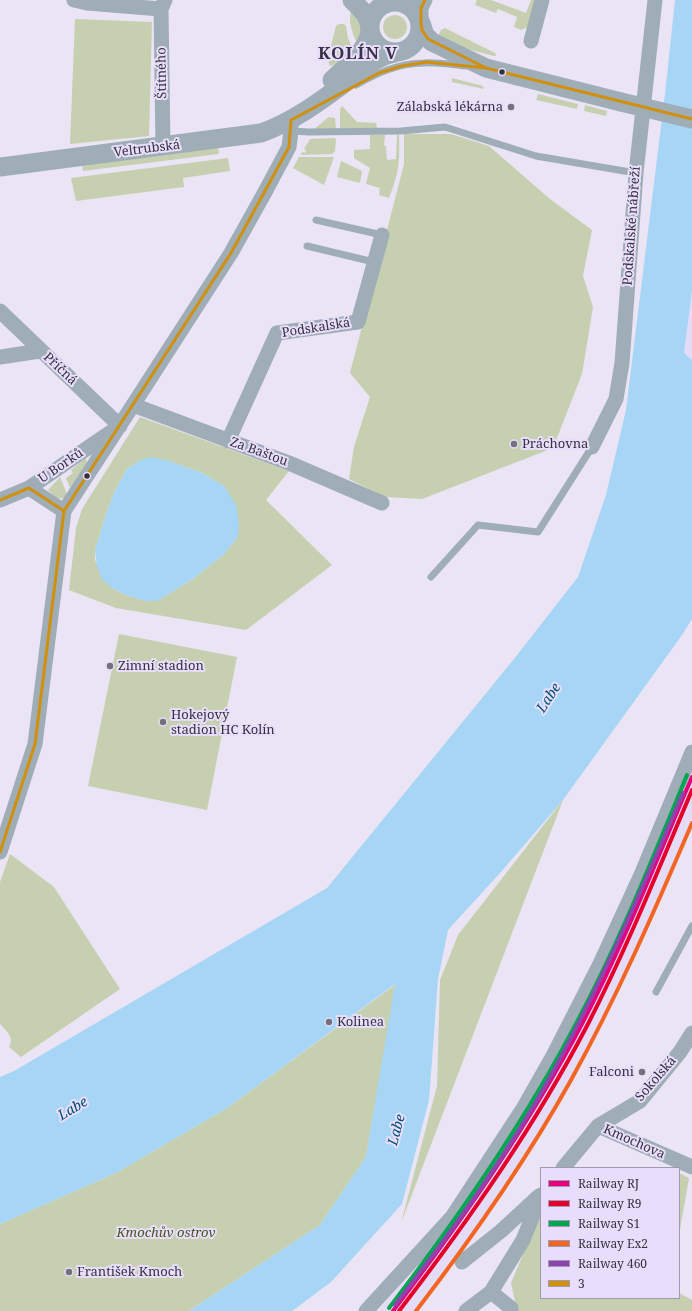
<!DOCTYPE html>
<html>
<head>
<meta charset="utf-8">
<style>
  body { margin:0 }
  #map { position:relative; width:692px; height:1311px; overflow:hidden; background:#eae4f5; font-family:"Noto Serif",serif }
  canvas { display:block }
  .legend { position:absolute; left:540px; top:1167px; width:140px; height:132px; box-sizing:border-box; background:#e8defb; border:1px solid #a099af; margin:0; padding:5px 7px; list-style:none; font-size:12px; color:#35323d }
  .legend li { display:flex; align-items:center; gap:8px; height:20px }
  .legend b { width:20px; border:1px solid #a099af }
</style>
</head>
<body>
<div id="map">
<canvas width="692" height="1311"></canvas>
<ul class="legend">
<li><b style="height:5px;background:#e5007d"></b>Railway RJ</li>
<li><b style="height:5px;background:#e4002b"></b>Railway R9</li>
<li><b style="height:5px;background:#00a651"></b>Railway S1</li>
<li><b style="height:5px;background:#f26522"></b>Railway Ex2</li>
<li><b style="height:5px;background:#8e44ad"></b>Railway 460</li>
<li><b style="height:5px;background:#d08f0c"></b>3</li>
</ul>
</div>
<script>
const g = document.querySelector('canvas').getContext('2d');
g.lineJoin = 'round';
function fillPath(path, color) { g.fillStyle = color; g.fill(path, 'evenodd'); }
function strokePath(path, color, width, dash) { g.strokeStyle = color; g.lineWidth = width; g.lineCap = dash ? 'butt' : 'round'; g.setLineDash(dash || []); g.stroke(path); }
function label(font, color, halo, rows, align = 'center') {
  g.font = font + ' "Noto Serif",serif'; g.lineWidth = 4; g.setLineDash([]); g.textBaseline = 'middle'; g.strokeStyle = halo; g.fillStyle = color; for (const [text, x, y, turn = 0] of rows) {
    g.save(); g.translate(x, y); g.rotate((+turn || 0) * Math.PI / 180); g.textAlign = isNaN(turn) ? turn : align; if (halo) g.strokeText(text, 0, 0); g.fillText(text, 0, 0); g.restore();
  }
}
const built = new Path2D(`
  M692,290V360H691L684,353Z
  M692,762V818L650,921L624,978L571,1080L541,1132L502,1193L469,1241L416,1311H379L411,1270L517,1117Z`);
const green = new Path2D(`
  M477,0H491L526,13L531,0H537L531,26L521,30L514,27L517,17L498,9L496,13L475,5Z
  M351,11L364,29L357,43C352,33 348,21 351,11Z
  M383 27a12 12 0 1 1 24 0a12 12 0 1 1-24 0Z
  M75,19L152,22L149,136L70,144Z
  M339,24H344L346,26L348,38L353,50L334,65L330,66L329,64L328,58L336,26Z
  M445,28L495,53L496,56H494L467,49L437,38L441,30Z
  M452,78L483,86L484,89L452,82Z
  M538,94L578,104L577,109L536,100Z
  M585,105L607,111L606,116L584,111Z
  M342,106L357,122L376,123L377,128L340,129V109Z
  M329,117L335,118L336,129H314Z
  M404,134H451L489,146L550,199L592,230L583,276L593,307L582,374L553,448L422,499L385,497L349,479L354,447L370,397L350,373L404,164Z
  M370,135H385L384,146H386L387,160L396,159L397,135H399C400,161 399,173 389,198L379,195L380,188L366,184L370,168L354,158V150L370,149Z
  M334,138L336,139L335,151L332,154L301,155L302,152L305,153L306,150L304,149L310,139Z
  M218,147L219,154L83,171L82,164Z
  M299,157H334L324,185L293,168Z
  M228,158L230,171L183,178L184,187L76,201L71,178Z
  M341,161L362,171L360,183L337,177Z
  M140,417L289,471L266,500L332,565L246,630L116,608L69,590L76,528L82,509ZM141,460L169,461L202,473L224,486L238,537L224,554L193,579L157,601H146L126,595L112,588L95,560V550L108,509L115,491L127,469Z
  M86,458L87,463L70,488L66,478L73,473L71,470Z
  M60,477L67,494L64,498C57,500 53,495 48,490Z
  M119,634L237,657L207,810L88,786Z
  M563,800L401,1223L437,1086L440,980L458,935Z
  M10,854L54,887L120,989L21,1057L9,1047C15,1037 6,1031 0,1024V882Z
  M396,984L366,1157L320,1225L189,1311H0V1224L116,1173L227,1108Z
  M679,1173L689,1178L679,1235Z
  M541,1211V1298H679V1293L692,1300V1311H517L511,1283Z`);
const water = new Path2D(`
  M675,0H692V290L684,353L692,360V619L682,635L563,800L500,873L448,930L438,979L429,1100L402,1204L331,1282L292,1311H189L320,1225L366,1157L395,984L227,1108L116,1173L0,1224V1077L14,1071L327,888L514,659L578,577L606,495L626,410L665,94Z
  M151,457L169,461L202,473L224,486L236,504L239,524L238,537L224,554L193,579L157,601H146L126,595L112,588L102,579L97,567L95,550L108,509L115,491L127,469L141,460Z`);
const service = new Path2D(`
  M356,85C377,73 399,63 424,63C438,62 453,65 467,66
  M291,131L309,132L401,131L445,127L536,156L636,173
  M316,220L382,235
  M307,246L374,262
  M431,577L478,525L538,532L592,447
  M656,992L692,926`);
const minor = new Path2D(`
  M74,0L87,3L161,9
  M394,2L405,0
  M421,23V8L425,0
  M531,41L542,0
  M163,147L161,9L165,0
  M0,311L120,426
  M0,357L40,351
  M133,405L289,463L382,503
  M228,441L277,333L358,322L382,235
  M592,447L616,399L622,363L636,173L655,0
  M29,488L64,511
  M0,500L29,488L114,430
  M0,852L35,744L64,511L133,405L231,253L265,192L289,147L291,131V120
  M598,1126L692,1167
  M563,1168L598,1126L640,1101L680,1052L692,1033
  M462,1262L501,1231L539,1196
  M491,1292L511,1308V1311
  M366,1311L452,1217L524,1107L553,1056L600,964L641,875L692,752
  M466,1311L491,1292L523,1240L541,1195`);
const tertiary = new Path2D(`
  M370 27a25 25 0 1 1 50 0a25 25 0 1 1-50 0Z
  M421,23L425,35L432,42L486,68L621,102
  M332,80C348,64 383,40 365,14C361,9 356,4 352,0
  M0,167L261,133C294,122 324,98 353,77C367,67 377,56 395,53`);
const tertiaryBridge = new Path2D(`
  M621,102L692,119`);
const bus1 = new Path2D(`
  M425,0L421,8V23L422,30L428,39L486,68L692,119
  M0,500L29,488L64,511
  M0,852L35,744L64,511L231,253L289,147L291,120L379,73L402,66L426,62L486,68`);
const rail1 = new Path2D(`
  M393,1311C463,1219 529,1125 583,1022C624,943 657,859 692,777`);
const rail2 = new Path2D(`
  M399,1311C469,1220 535,1126 588,1024C627,948 659,868 692,790`);
const rail3 = new Path2D(`
  M389,1308C459,1217 525,1122 578,1020C620,941 653,857 687,775`);
const rail4 = new Path2D(`
  M416,1311C472,1238 526,1161 571,1080C617,997 655,910 692,823`);
const rail5 = new Path2D(`
  M395,1305C453,1230 509,1153 554,1070C603,980 643,887 683,793`);
const markers = [
  [502,72,3.5,"#35323d"],
  [511,107,4,"#74707d"],
  [514,444,4,"#74707d"],
  [87,476,3.5,"#35323d"],
  [110,666,4,"#74707d"],
  [163,722,4,"#74707d"],
  [329,1022,4,"#74707d"],
  [642,1072,4,"#74707d"],
  [69,1272,4,"#74707d"]
];
const streetNames = [
  ["Štítného",162,73,-91],
  ["Veltrubská",147,149,-7],
  ["Podskalské nábřeží",632,226,-86],
  ["Podskalská",316,328,-9],
  ["Příčná",60,369,43],
  ["Za Baštou",259,452,20],
  ["U Borků",61,466,-34],
  ["Sokolská",656,1079,-49],
  ["Kmochova",634,1142,24]
];
const poiNames = [
  ["Zálabská lékárna",503,107,"right"],
  ["Práchovna",522,444],
  ["Zimní stadion",118,666],
  ["Hokejový",171,715],
  ["stadion HC Kolín",171,730],
  ["Kolinea",337,1022],
  ["Falconi",634,1072,"right"],
  ["František Kmoch",77,1272]
];
const parkNames = [
  ["Kmochův ostrov",166,1233]
];
const waterNames = [
  ["Labe",549,698,-57],
  ["Labe",73,1109,-31],
  ["Labe",397,1130,-75]
];
const districtNames = [
  ["KOLÍN V",358,54]
];
fillPath(built, '#e4dbf6');
fillPath(green, '#c6d0b1');
fillPath(water, '#a6d5f6');
strokePath(service, '#9fadb7', 7);
strokePath(minor, '#9fadb7', 15);
strokePath(tertiary, '#9fadb7', 19);
strokePath(tertiaryBridge, '#9fadb7', 19);
strokePath(bus1, '#d08f0c', 3);
strokePath(rail1, '#e5007d', 4);
strokePath(rail2, '#e4002b', 4);
strokePath(rail3, '#00a651', 4);
strokePath(rail4, '#f26522', 4);
strokePath(rail5, '#8e44ad', 4);
for (const [x, y, r, color] of markers) { const dot = new Path2D(); dot.arc(x, y, r, 0, 2 * Math.PI); g.fillStyle = color; g.fill(dot); strokePath(dot, '#e8defb', 1.5); }
label('13px', '#35323d', '#e8defb', streetNames);
label('13px', '#35323d', '#e8defb', poiNames, 'left');
label('italic 13px', '#455419', '#e8defb', parkNames);
label('italic 14px', '#005070', '#e8defb', waterNames);
g.letterSpacing = '1px';
label('bold 17px', '#393147', '#e8defb', districtNames);
g.letterSpacing = '0px';
</script>
</body>
</html>
